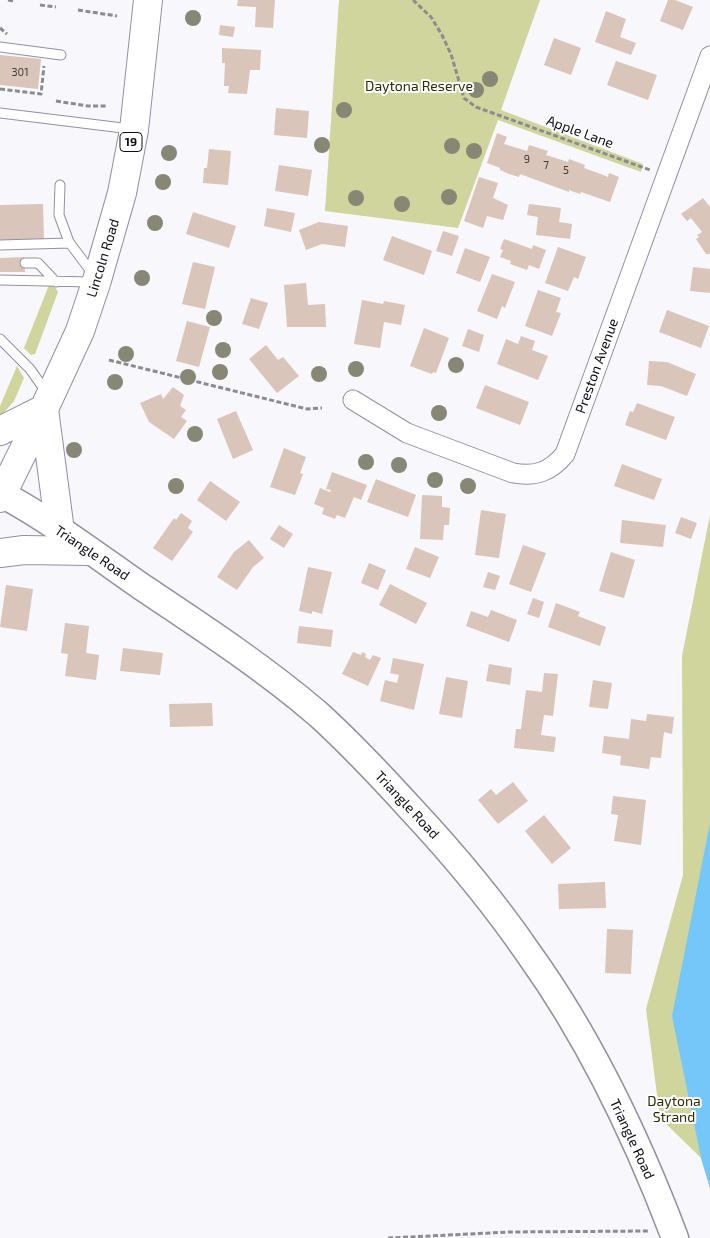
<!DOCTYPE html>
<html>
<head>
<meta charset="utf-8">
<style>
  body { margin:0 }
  canvas { display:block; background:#f8f7fb }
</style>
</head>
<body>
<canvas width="710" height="1238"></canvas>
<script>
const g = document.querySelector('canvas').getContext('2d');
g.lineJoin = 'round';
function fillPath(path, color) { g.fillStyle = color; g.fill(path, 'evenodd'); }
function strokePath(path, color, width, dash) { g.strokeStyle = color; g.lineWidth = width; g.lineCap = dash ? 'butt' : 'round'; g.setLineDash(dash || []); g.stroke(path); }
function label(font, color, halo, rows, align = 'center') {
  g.font = font + ' "Exo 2",sans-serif'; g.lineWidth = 4; g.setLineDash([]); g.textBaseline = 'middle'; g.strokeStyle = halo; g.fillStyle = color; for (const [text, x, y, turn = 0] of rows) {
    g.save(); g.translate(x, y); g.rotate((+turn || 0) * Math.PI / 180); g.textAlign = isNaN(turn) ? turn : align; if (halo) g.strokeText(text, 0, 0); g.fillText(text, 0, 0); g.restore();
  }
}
const green = new Path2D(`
  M339,0H540L501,110L643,164L641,172L498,120L458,228L325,211Z
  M49,285L55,287L58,292L35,354L31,355L24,348Z
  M17,366L24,378L14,401L0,417V406Z
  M710,515V1188L701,1158L660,1118L646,1009L683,875L682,656Z`);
const water = new Path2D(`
  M710,823V1188L701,1158L672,1016Z`);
const building = new Path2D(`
  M238,0H275L273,28L255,27L256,7L237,6Z
  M668,0H675L693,7L683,30L660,21Z
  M606,11L626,19L620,37L636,43L631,55L595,42Z
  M220,25L235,27L233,37L219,35Z
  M554,38L581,48L571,75L544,65Z
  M222,48L261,50L260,70H250L247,94L228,93L229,86H224L225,63H222Z
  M0,55L41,59L38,89L0,85Z
  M616,61L657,75L648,100L607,85Z
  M276,108L309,111L307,138L274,135Z
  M497,133L507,137L504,144L527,151L529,145L548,151L546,155L568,162L569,159L585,165L584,168L598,173L608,177L609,173L619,177L610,202L581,192L580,194L569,190V192L520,174L519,177L509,174L500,170V168L487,163Z
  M209,149L231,151L228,185L203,183L204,168H207Z
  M279,165L312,170L308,196L275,191Z
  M479,177L498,183L493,198L508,205L503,220L487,216L483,228L464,221Z
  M703,198L710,207V254H706L696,239L699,237L697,235L702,232L691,218L687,221L681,214Z
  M43,204L44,239L0,240V205Z
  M529,204L561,208L559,222L572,224L570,239L536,235L538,217L527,215Z
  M267,208L295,213L291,232L264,226Z
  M193,212L236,226L229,248L186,234Z
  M319,222L348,226L345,247L322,244L306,250L299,230Z
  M443,231L459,236L452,256L436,251Z
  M392,236L432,251L424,275L383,260Z
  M504,239L532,249L533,245L546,250L539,269L529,265L527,270L510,264L511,261L500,257L503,250L500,249Z
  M558,247L586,257L578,279L574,277L568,291L545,283Z
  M465,248L490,257L480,282L456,273Z
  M24,257L25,272H0V258Z
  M193,262L215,267L205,309L182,304Z
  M693,267L710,269V293L690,291Z
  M492,274L515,282L505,308L502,306L497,319L477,311Z
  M306,283L308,305L325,304L326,327H287L284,285Z
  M538,290L561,298L556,312L561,313L552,336L525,326Z
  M251,298L268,303L259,329L242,324Z
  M362,300L383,304L384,301L405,305L401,325L384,322L380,348L354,344Z
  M667,310L709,326L701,348L659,332Z
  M187,321L210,327L199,367L176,361Z
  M424,328L449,338L436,373L433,372L432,374L410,366Z
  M468,329L484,335L479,352L462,346Z
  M521,336L535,341L532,350L548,356L538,380L497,364L506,339L518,344Z
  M266,345L278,360L283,357L299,376L277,393L249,359Z
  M649,361L667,362L696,374L687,396L661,386L647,385Z
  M485,385L529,402L520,425L476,408Z
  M173,387L184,395L180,406L186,410L181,417L187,421L174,439L149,422L140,403L161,394L163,399Z
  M637,403L675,417L666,440L625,425L630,411L633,412Z
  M236,411L253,450L233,459L217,419Z
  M284,448L306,457L300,473L303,474L295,495L270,487Z
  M622,464L662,479L654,500L614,486Z
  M332,472L367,485L361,500L354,497L345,518L337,515L335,519L322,514L324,508L314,504L320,488L330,492L331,490L326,489Z
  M376,479L416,495L408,517L367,502Z
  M210,481L240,502L226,521L197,500Z
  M422,495L442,496V507L450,508L449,525H444L443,540L420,539Z
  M481,510L506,514L499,558L475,555Z
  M181,513L192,521L188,528L193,532L172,561L153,548L174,518L176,520Z
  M681,517L697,523L691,539L675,533Z
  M622,520L666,525L663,547L620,543Z
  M279,525L293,534L284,548L270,539Z
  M249,540L264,558L253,567L237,590L217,577L234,552Z
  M523,545L546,553L531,592L509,584Z
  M415,547L439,557L430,578L406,569Z
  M611,552L635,560L624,598L599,591Z
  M369,563L386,570L378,590L361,583Z
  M308,567L332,572L322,614L312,611V614L299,611Z
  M488,572L500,576L495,590L483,587Z
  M390,584L427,603L416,624L379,605Z
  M6,585L33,589L27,631L0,627Z
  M533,598L544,602L539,618L527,614Z
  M556,603L580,612L578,616L606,627L600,646L548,627Z
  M491,610L517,620L509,642L466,626L471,611L488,617Z
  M65,623L89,626L86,653L99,655L96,680L65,676L68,654L61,653Z
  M299,626L333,630L331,647L297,643Z
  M123,648L163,653L160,675L120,671Z
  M353,652L361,655L362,652L366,654L365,657L370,660L373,655L381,658L368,686L342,674Z
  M393,658L424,664L414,710L380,701L385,680L397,683L399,675L390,673Z
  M489,664L512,668L510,685L486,681Z
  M544,673L558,674L553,716L544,715L541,735L556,737L554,752L514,748L516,729H521L526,690L542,692Z
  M446,677L468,681L462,718L439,714Z
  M593,680L612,683L608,709L589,707Z
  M212,703L213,726L170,727L169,704Z
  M647,714L674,717L672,734L664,732L661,758L651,757L649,769L620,765L621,756L602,753L604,736L629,739L631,719L646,721Z
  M513,782L528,801L498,824L478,800L491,789L496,795Z
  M613,796L646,800L641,845L614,841L618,815L611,814Z
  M544,815L571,848L552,864L525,831Z
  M605,882L606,908L559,909L558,884Z
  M607,929L633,930L631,974L605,973Z`);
const path = new Path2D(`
  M8,0L15,1
  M413,0L431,17L442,35L451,54L464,98L476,107L650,170
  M40,5L56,7
  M78,10L117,16
  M0,28L7,34
  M0,89L41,94L44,66
  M56,101L88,106H107
  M109,360L307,409L322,408
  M388,1238L508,1232L649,1231`);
const service = new Path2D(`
  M0,47L61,55
  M0,113L131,129
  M60,185L59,215L69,242L93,274
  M0,245L70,243
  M25,263H38L56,282
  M0,280L92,282
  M0,339L30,369L47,393`);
const minor = new Path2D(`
  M353,400L407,433L513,473C536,477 550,472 565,454L710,56`);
const secondary = new Path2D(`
  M0,493C50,520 96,555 142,587C202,627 263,667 318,714C351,744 382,777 412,810C454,855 494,903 529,954C590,1039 638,1140 675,1238`);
const primary = new Path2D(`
  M44,409L60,531
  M0,431L44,409
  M0,498L44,409L80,331L97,280L122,193L134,130L148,0
  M0,553L24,550L88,551`);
const trees = [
  [193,18],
  [490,79],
  [476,90],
  [344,110],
  [322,145],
  [452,146],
  [474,151],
  [169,153],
  [163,182],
  [449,197],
  [356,198],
  [402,204],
  [155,223],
  [142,278],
  [214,318],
  [223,350],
  [126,354],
  [456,365],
  [356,369],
  [220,372],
  [319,374],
  [188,377],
  [115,382],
  [439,413],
  [195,434],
  [74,450],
  [366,462],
  [399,465],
  [435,480],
  [176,486],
  [468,486]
];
const numberNames = [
  ["301",20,72],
  ["9",527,159],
  ["7",546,165],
  ["5",566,170]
];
const shields = [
  [131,142,22]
];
const shieldNames = [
  ["19",131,142]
];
const parkNames = [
  ["Daytona Reserve",419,86],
  ["Daytona",674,1101],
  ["Strand",674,1117]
];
const streetNames = [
  ["Apple Lane",580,132,20],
  ["Lincoln Road",103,258,-73],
  ["Preston Avenue",597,366,-70],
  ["Triangle Road",92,553,34],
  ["Triangle Road",407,805,47],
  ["Triangle Road",632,1139,65]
];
fillPath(green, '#d0d59d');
fillPath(water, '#75c6f9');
fillPath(building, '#d9c5b9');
strokePath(service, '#9290a2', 11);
strokePath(minor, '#9290a2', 21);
strokePath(secondary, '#9290a2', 29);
strokePath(primary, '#9290a2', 30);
strokePath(path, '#8c8b90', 3, [5, 2.5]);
strokePath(service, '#fff', 9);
strokePath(minor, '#fff', 19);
strokePath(secondary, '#fff', 26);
strokePath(primary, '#fff', 28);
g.fillStyle = '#878775';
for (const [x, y] of trees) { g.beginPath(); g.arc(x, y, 8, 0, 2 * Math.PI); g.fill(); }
label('11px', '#413b3d', null, numberNames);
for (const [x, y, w] of shields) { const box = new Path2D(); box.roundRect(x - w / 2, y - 9.5, w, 19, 4); g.fillStyle = '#fff'; g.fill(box); strokePath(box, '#0e0d14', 1); }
label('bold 12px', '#0e0d14', null, shieldNames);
label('14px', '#2b2c07', '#fff', parkNames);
label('14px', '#0e0d14', '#fff', streetNames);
</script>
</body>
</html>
